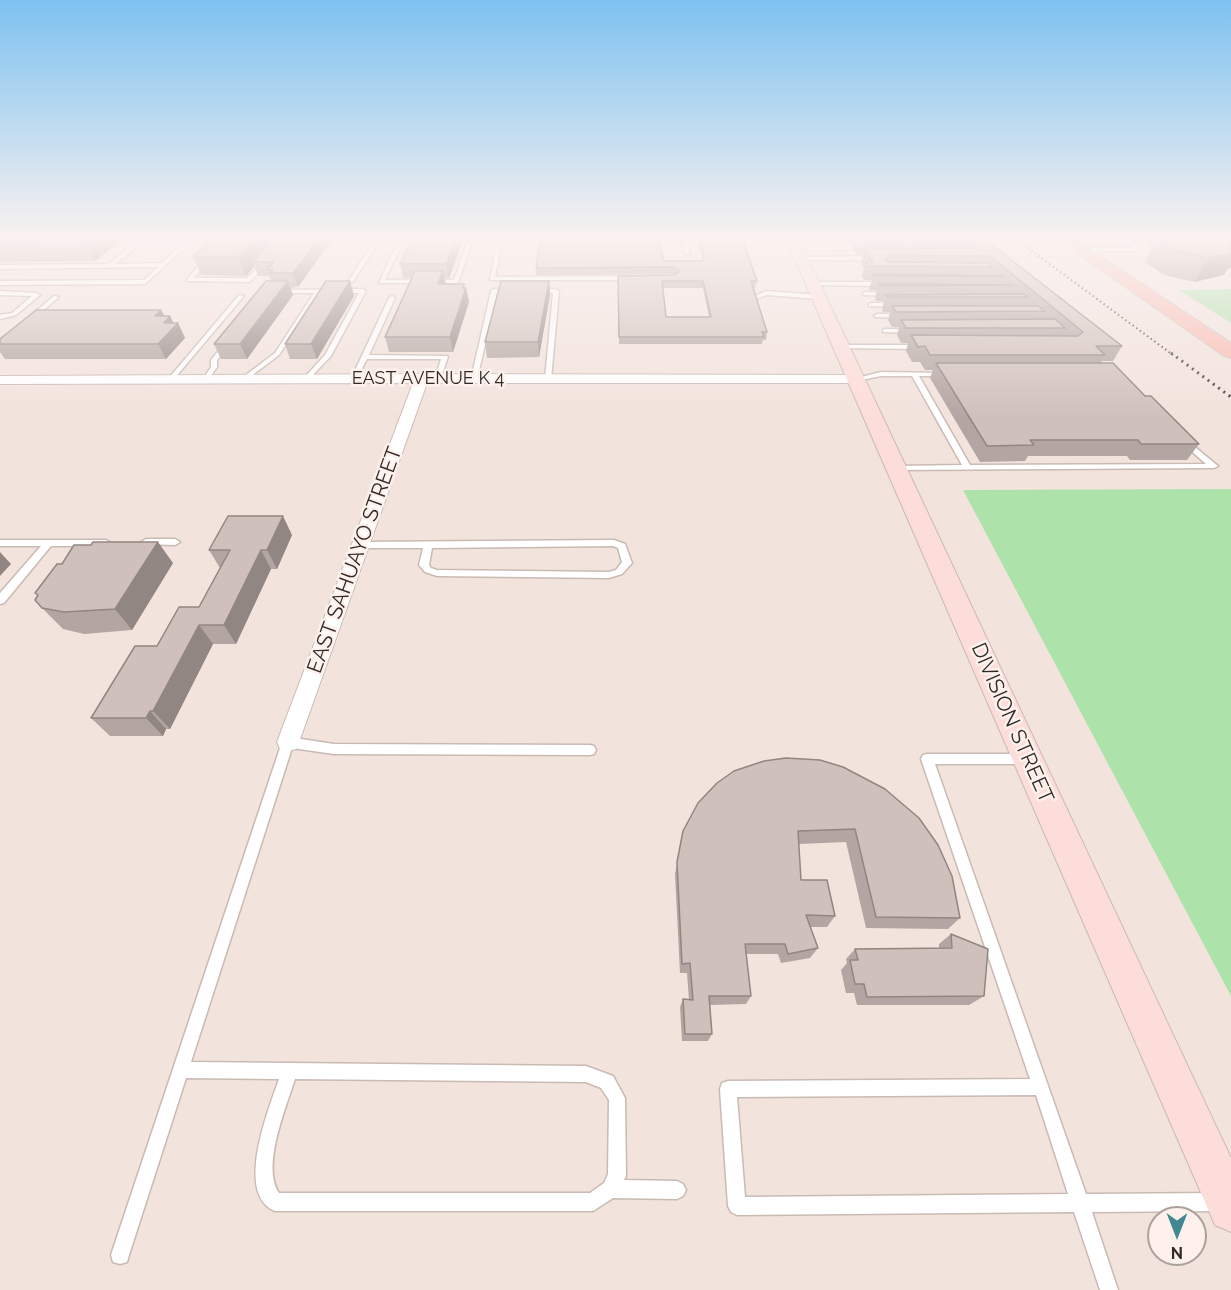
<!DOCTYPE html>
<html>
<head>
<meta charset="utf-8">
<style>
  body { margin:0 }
  #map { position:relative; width:1231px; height:1290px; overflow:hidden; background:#f3e3dd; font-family:Raleway,sans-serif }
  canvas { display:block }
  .north { position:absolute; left:1147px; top:1206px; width:60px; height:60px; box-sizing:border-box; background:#fef1ec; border:2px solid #aba19d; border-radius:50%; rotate:180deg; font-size:16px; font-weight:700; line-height:24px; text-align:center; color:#2f2927 }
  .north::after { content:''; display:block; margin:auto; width:21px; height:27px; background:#428893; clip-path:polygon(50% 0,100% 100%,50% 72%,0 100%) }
</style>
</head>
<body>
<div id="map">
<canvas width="1231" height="1290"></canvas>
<div class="north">N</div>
</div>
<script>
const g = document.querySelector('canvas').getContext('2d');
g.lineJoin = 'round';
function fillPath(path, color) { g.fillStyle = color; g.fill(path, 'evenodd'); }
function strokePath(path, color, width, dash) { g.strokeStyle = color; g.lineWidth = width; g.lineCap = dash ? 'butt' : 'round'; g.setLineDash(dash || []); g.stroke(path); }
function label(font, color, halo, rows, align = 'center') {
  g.font = font + ' Raleway,sans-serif'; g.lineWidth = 5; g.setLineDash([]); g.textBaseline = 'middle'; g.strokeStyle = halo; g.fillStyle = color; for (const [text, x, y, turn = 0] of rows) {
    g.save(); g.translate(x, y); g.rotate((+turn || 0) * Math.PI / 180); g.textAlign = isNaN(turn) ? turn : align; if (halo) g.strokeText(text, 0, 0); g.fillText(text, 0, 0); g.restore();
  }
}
const green = new Path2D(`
  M1231,289V323L1179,290Z
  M1231,489V996L963,490Z`);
const service = new Path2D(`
  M224,237H229L194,278H247L264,262L269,263L249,282L187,281V279Z
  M377,237H382L353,282H349L348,281Z
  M400,237H405L385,280H454L469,237H474L458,283H379Z
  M498,237H503L495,277L633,276L636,278L633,280H490Z
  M607,237H670L668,239Z
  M682,237H687L690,255L685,254Z
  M1123,237H1128L1139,249V251L1080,252L1077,250L1080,248H1133Z
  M137,241L186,242L189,244L145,284L0,285V281L144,280L158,267L0,269V265L109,264ZM140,244L181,245L162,263L116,264Z
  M801,257L876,256L879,258L876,260H799Z
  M813,282H883L886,284L883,286L811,285L810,284Z
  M494,289H512L515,291L512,293H497L477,379L474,381L471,379L491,291Z
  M536,289H556L559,291L551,379L548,381L545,379L553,293L534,292V290Z
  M275,290L363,289L366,291L331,356L308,380L303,379L325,355L359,293H320L279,355L246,380H242V378L275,353L314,293H277L274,291Z
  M0,291L37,293L40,295L16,315L0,319V315L12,313L32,296L0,295Z
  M766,291L818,295L821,297L818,299L767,295L758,298L755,296Z
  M865,292H888L891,294L888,296L863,295V293Z
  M239,295L244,296L173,380H169V378Z
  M54,296L59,297L32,320H28V318Z
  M392,296L395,298L369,355L447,356L448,357L440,380L435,379L441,359H367L356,380L351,379L389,298Z
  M871,303H897L900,305L897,307L869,306V304Z
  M877,314H901L904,316L901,318L875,317L874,316Z
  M885,329H910L913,331L910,333L883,332V330Z
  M225,343L230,344L217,360V367L208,380H204L203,379L211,367V360Z
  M841,345H919L922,347L919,349L839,348V346Z
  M881,372L947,373V375L945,376H919L970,465L1206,464L1181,442L1180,440L1184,438L1218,466L1214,468L894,470V466H897L962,465L912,376H881L856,381L853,379Z
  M146,539H175L180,542L175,545L143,544L141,542Z
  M0,540H106L111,543L106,546H51L4,603L0,604V593L41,546H0Z
  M614,540L625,544L632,563L622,574L609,578L437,576L425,572L419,565L423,548H361L356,545L361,542ZM613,546L618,548L622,562L616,570L609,572L437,570L431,568L429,565L432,548Z
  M288,737L334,744L590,745L594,746L596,750L594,754L590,755L334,754L292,748L191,1062L586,1066L613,1076L625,1098L626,1176L624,1180L677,1181L683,1184L686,1190L683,1196L677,1199L613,1198L593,1211H275C234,1194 269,1108 279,1079L186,1078L129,1255L127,1262L120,1264L113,1262L111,1255L282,742L284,738ZM295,1079L586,1082L601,1088L609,1100L608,1174L604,1183L590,1193H279C261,1166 286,1108 295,1079Z
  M927,754H1025L1029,755L1031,759L1029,763L1025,764H935L1086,1194L1219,1193L1225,1196L1228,1202L1225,1208L1219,1211L1092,1212L1118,1290H1100L1074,1212L737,1215L731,1212L728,1206L720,1089L722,1083L728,1081L1030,1079L921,759L923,755ZM1036,1095L1068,1194L745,1197L737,1097Z`);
const minor = new Path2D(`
  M422,374L856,375L862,379L856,383H427L299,742L296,749L288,751L280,749L277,742L413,383L0,384V376Z`);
const secondary = new Path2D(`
  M785,237H798L1231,1158V1232L1215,1225Z`);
const primary = new Path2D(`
  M1054,237H1072L1231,343V358L1224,356Z`);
const railFar1 = new Path2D(`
  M1013,237L1173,355`);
const rail = new Path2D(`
  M1171,353L1231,397`);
const wall = new Path2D(`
  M0,237H125L95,261L0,262Z
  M212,237H334L298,287L290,288L293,295L247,359H221L214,344L271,281L269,276H258L255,266L246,276L201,275L193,257Z
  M413,237H464L449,278H444L446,284L466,288L469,302L453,352H389L385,337L412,278H403L400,264Z
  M698,237H742L757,281L755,288H754L767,332L766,340H763L762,344H619L618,276L674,275L673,274L536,275V268L597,241L664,261H703L698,240ZM663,288H703L709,317H666Z
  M846,237H982L1122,346L1113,361H1102L1101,363L1145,396L1199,444L1187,460H1130L1127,456H1028L1025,461L980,462L930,378L933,370H925L920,362H912L906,351L908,343H901L897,335L899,327H892L888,320L890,312H883L882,310L884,301H876L875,298L877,290H870L869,289L872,280H864L862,276L864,268L861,263L863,254H856Z
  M1141,237H1231L1228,268L1224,275L1194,282L1164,275L1145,262L1152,248Z
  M350,281L354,296L317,359H290L285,344Z
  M549,281L550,295L539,357L487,358L485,342Z
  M161,310L165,316H170L173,323H178L185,338L166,359H5L0,352V339Z
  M292,535L277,569H271L236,644H213L170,729H166L163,736H110L91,718L157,646L199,607L220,568L209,550Z
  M173,563L132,630L84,634L63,629L42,608L38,595L35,593Z
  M786,758L960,918L948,929L866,928L846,842L799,844L801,880L835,916L827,927H810L818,948L810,958L781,963L778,954H746L751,996L746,1004L710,1005L712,1034L708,1041H682L680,1007L683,999L689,1000L687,973H680L675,874L683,831Z
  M951,934L984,996L969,1005H857L854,993H846L841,970L847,963L846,959L855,949L939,948V944Z`);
const shadedWall = new Path2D(`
  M93,237H125L95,261L85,243Z
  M258,237H281L253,262L255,266L246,276L239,257Z
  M321,237H334L298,287L293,273Z
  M457,237H464L449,278L446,264Z
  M1231,248V268H1228L1224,275L1194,282L1209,258Z
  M443,271L446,285L438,284Z
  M288,281L293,295L247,359L240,344Z
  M350,281L354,296L317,359L311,344Z
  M549,281L550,295L539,357L538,342Z
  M464,284L465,291L466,288L469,302L453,352L450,337Z
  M161,310L166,320L170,316L175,326L178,323L185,338L166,359L158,344L155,316Z
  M283,516L292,535L277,569L267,550Z
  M158,542L173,563L132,630L115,609Z
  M261,550L271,569L236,644L224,625Z
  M0,552L11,564L0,576Z
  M199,625L213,644L170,729L153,711Z
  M150,711L166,729L163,736L146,718Z`);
const building = new Path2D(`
  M0,237H93L85,243L0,244Z
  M212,237H258L239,257H193Z
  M274,237H321L293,273H270L273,270H267L274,262H253Z
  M413,237H457L446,264H400Z
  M541,237H597V241H659L664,261H702L704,259L699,237H742L757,281H751L767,332H762L764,337H619L618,276L673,275L679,272L678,269L673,267L536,268ZM662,281H703L711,317H666Z
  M857,237H959L962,240L859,241Z
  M972,237H982L1122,346H1096L1105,355H930L925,346L918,347L911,335L1078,336L1083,332L990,256L889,255L885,260L887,262L987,263L991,267L868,266L866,262H873L864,249L975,248L977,242Z
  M1162,237H1231V253L1209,258L1178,251L1158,238Z
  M415,271H443L438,284H464L463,288H466L450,337H385Z
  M873,274L1002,276H874Z
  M266,281H288L240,344H214Z
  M326,281H350L311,344H285Z
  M501,281H549L538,342H485Z
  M879,284L1014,285L880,286Z
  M1024,294L1028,297H887L886,295Z
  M892,306H1038L1045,311L896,312Z
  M36,310H161L155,316H170L164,323H178L158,344H0V339Z
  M1055,319L1065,328H906L901,320Z
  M936,363H1113L1145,396H1151L1199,444H1141L1138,440H1030L1034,445L987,446Z
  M228,516H283L267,550H261L224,625H199L153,711H150L146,718H91L135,646H157L179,607H199L230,550H209Z
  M93,542H158L115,609L64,612L42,608L35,600L38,595L35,593L57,564H62L74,545H91Z
  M786,758L820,760L843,767L885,789L919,818L938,845L952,876L960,918L876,917L855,829L798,831L801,880H827L835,916L806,915L818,948L788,954L785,944H745L751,996H709L712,1034H685L683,999L693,1000L690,963L682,964L677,862L683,831L698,803L717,783L734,771L764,761Z
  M951,934L988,949L984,996L867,997L864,984H855L850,960H858L855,949L952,948Z`);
const farStreetnames = [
  ["EAST AVENUE K 4",428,379]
];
const streetNames = [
  ["EAST SAHUAYO STREET",355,560,-70],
  ["DIVISION STREET",1012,723,66]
];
fillPath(green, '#ade2aa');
strokePath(service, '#c9bab4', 3);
strokePath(minor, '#c9bab4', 2);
strokePath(secondary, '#c9bab4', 2);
strokePath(primary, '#c9c7c7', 2);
fillPath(service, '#fff');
fillPath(minor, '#fff');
fillPath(secondary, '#fcddd9');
fillPath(primary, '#fabbb2');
strokePath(railFar1, '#49413f', 2, [1.5, 3]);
strokePath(rail, '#49413f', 3, [2, 4.5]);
fillPath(wall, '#b3a5a1');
fillPath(shadedWall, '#928683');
fillPath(building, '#d0c0bb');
strokePath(building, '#928683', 1.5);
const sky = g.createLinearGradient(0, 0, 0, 418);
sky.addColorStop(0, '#7dc2f0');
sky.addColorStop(0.57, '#faf2f0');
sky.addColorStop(1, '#faf2f000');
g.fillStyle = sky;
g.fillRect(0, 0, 1231, 418);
label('18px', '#2f2927', '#fef1ec', farStreetnames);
label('21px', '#2f2927', '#fef1ec', streetNames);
</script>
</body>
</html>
